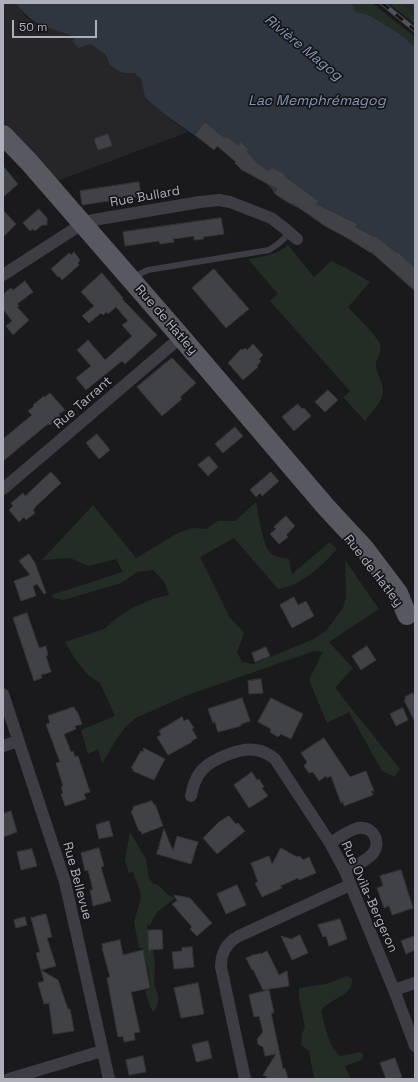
<!DOCTYPE html>
<html>
<head>
<meta charset="utf-8">
<style>
  body { margin:0 }
  #map { position:relative; width:418px; height:1082px; overflow:hidden; background:#1a1a1c; font-family:"Space Grotesk",sans-serif }
  canvas { display:block }
  .frame { position:absolute; inset:0; border:4px solid #adafbb; pointer-events:none }
  .scale { position:absolute; left:12px; top:20px; width:85px; height:18px; box-sizing:border-box; border:2px solid #adafbb; border-top:0; padding-left:5px; font-size:12px; line-height:14px; white-space:nowrap; color:#adafbb; -webkit-text-stroke:3px #151517; paint-order:stroke }
</style>
</head>
<body>
<div id="map">
<canvas width="418" height="1082"></canvas>
<div class="frame"></div>
<div class="scale">50 m</div>
</div>
<script>
const g = document.querySelector('canvas').getContext('2d');
g.lineJoin = 'round';
function fillPath(path, color) { g.fillStyle = color; g.fill(path, 'evenodd'); }
function strokePath(path, color, width, dash) { g.strokeStyle = color; g.lineWidth = width; g.lineCap = dash ? 'butt' : 'round'; g.setLineDash(dash || []); g.stroke(path); }
function label(font, color, halo, rows, align = 'center') {
  g.font = font + ' "Space Grotesk",sans-serif'; g.lineWidth = 3.5; g.setLineDash([]); g.textBaseline = 'middle'; g.strokeStyle = halo; g.fillStyle = color; for (const [text, x, y, turn = 0] of rows) {
    g.save(); g.translate(x, y); g.rotate((+turn || 0) * Math.PI / 180); g.textAlign = isNaN(turn) ? turn : align; if (halo) g.strokeText(text, 0, 0); g.fillText(text, 0, 0); g.restore();
  }
}
const built = new Path2D(`
  M3,3H16L26,17L34,22L70,35L75,39L73,41L90,44L105,54L107,60L124,73H134L141,79L144,93L146,97L174,122L188,132L57,181L3,122Z
  M401,3H415V14Z`);
const green = new Path2D(`
  M351,3H372L415,37V47L400,34L369,15L356,12Z
  M388,3H401L415,14V24Z
  M288,245L314,277L331,261L348,269L370,282L348,307C355,315 378,336 380,345C383,353 374,360 376,368C378,376 384,384 383,392C382,402 371,413 365,421L343,397L350,391L270,301L278,294L248,259C263,257 276,255 288,245Z
  M256,502C258,512 263,544 269,551C273,557 283,558 289,559L292,574L330,542L337,549C322,566 301,586 278,589L234,538L200,557L230,618L242,630L244,634L237,652L242,662L253,664L314,639L326,631L343,608L346,598L345,560L379,609L329,642L353,668L335,688L400,769L395,777L382,771L349,712L327,723L309,680L323,652L314,651L185,696L136,718C120,729 112,747 102,764L98,749L88,754L81,730L115,716L100,683L89,676L75,659L65,642L104,629L117,618L134,607L153,599L169,595L165,583L153,570L137,572L121,583L64,600L54,598L51,595L123,572L116,559L88,566L70,558L42,560L93,505L136,558L178,533L192,528L206,529L218,521H235Z
  M130,832L146,859L149,879L154,884C161,885 163,891 168,895C170,896 173,897 175,898L157,912L150,925H147L149,945L153,949L155,964L154,983L156,991H157C159,999 159,1005 153,1012L150,1006L145,991L151,989L148,968L142,948H139L134,922L141,898L140,891L133,872L129,873L125,860Z
  M347,976L352,979C354,996 329,998 321,1011C325,1025 328,1047 341,1056L361,1052L363,1056L362,1060L345,1066L351,1079H314L309,1051L301,1045L302,1033L305,1028L299,997V988L326,984Z`);
const water = new Path2D(`
  M16,3H351L356,12L369,15L400,34L415,47V289L373,253L324,225L325,224L298,207H295L274,193C272,185 253,175 246,170L242,171L235,163L237,161L218,146L214,150C192,132 166,118 145,97L144,93L141,79L134,73H124L117,70L110,65L105,54L90,44L79,48L72,41L75,39L70,35C45,26 31,25 16,3Z`);
const building = new Path2D(`
  M205,122L224,138L226,136L238,145L241,142L249,150L247,152L258,164L269,171L271,167L285,174L284,176L319,201L316,204L358,224L356,227L374,237L375,236L397,253L398,252L415,268V291L371,252V253L349,239L325,226L292,203L291,204L284,200L274,193L277,189L242,170L235,163L236,162L217,146L214,150L195,135Z
  M108,134L112,146L98,150L94,139Z
  M3,166L18,184L3,197Z
  M139,182L141,196L82,205L80,191Z
  M39,209L47,218V225H42L35,231L33,229L30,231L23,223Z
  M3,210L16,224L3,237Z
  M221,218L224,234L203,237L204,239L194,240V236L173,239L174,242L160,244L159,241L125,246L123,232Z
  M74,252L80,260L78,263L79,265L62,280L59,276L58,277L51,269L69,253L71,255Z
  M214,269L249,309L226,328L192,288Z
  M102,273L123,298L122,299L157,335L125,364L122,361L86,390L76,378L91,366L77,350L88,340L105,360L132,336L122,325L128,321L116,307L108,314L107,312L103,315L101,313L89,323L82,316L94,306L81,292Z
  M25,281L33,292L17,304L19,306L17,307L29,320L13,335L6,326L12,321L3,309V294L11,288L13,290Z
  M253,344L263,355L259,359L261,361L257,366L258,367L243,380L228,363L241,349L243,350L245,348L247,350Z
  M172,358L196,383L180,397L182,399L162,416L137,387Z
  M328,390L338,400L325,412L315,402Z
  M50,393L65,410L59,414L60,416L50,425L48,424L43,428L3,461V439L32,415L28,411L34,406L33,405L44,396L45,397Z
  M298,404L302,409L304,408L311,416L294,431L282,417Z
  M235,427L243,436L223,453L215,444Z
  M97,434L110,450L99,459L86,443Z
  M209,456L218,467L208,476L198,465Z
  M51,472L61,483L35,507V508L33,510L35,513L26,520L24,517L19,522L9,510L13,506L11,503L23,493L25,496Z
  M271,472L279,481L262,496L260,493L256,497L250,490Z
  M286,516L295,526L286,535L288,537L279,544L270,534L276,529L274,527Z
  M29,554L35,563L46,593L44,594L37,584L33,586L36,596L21,601L14,581L30,575L19,561Z
  M294,597L298,605L306,601L314,616L292,628L280,605Z
  M27,613L39,648L46,646L48,655L46,656L51,672L41,675L42,678L34,681L13,618Z
  M367,646L376,660L361,670L352,656Z
  M266,647L270,656L255,662L252,653Z
  M261,679L263,693L249,694L248,681Z
  M413,693L414,696L415,695V722L404,700H406L405,697Z
  M242,698L250,721L241,724V726L218,732L215,722L213,723L208,709Z
  M271,698L303,714L291,739L281,734L278,737L270,732L271,729L258,722Z
  M74,707L76,711H77L82,724L75,726L76,729L64,734L71,752L73,751L75,757L78,756L90,792L84,794L86,799L65,806L61,794L63,793L61,787L63,786L56,763L60,762L46,724L50,723L48,716Z
  M403,708L408,720L396,726L390,714Z
  M182,717L184,721L188,719L194,728L192,729L197,738L191,741L192,742L168,755L157,737L161,735L159,731Z
  M324,738L350,777L366,771L374,791H371L373,795L344,806L343,802L341,803L331,776L327,778L326,776L319,781L313,772L309,773L304,766L307,762L301,753Z
  M144,748L165,759L154,780L133,771V769L131,768L141,751L143,752Z
  M252,772L257,780L259,779L264,787L262,788L268,796L249,808L234,785Z
  M152,801L154,805L155,804L163,826L142,834L141,831H139L131,811L133,810V807Z
  M11,811L17,832L3,837V814Z
  M229,816L236,824L238,823L245,831L217,854L203,838L219,822Z
  M109,821L113,836L99,839L96,825Z
  M164,829L173,851L177,836L198,842L191,864L157,854Z
  M99,848L104,866L101,867L111,901L93,906L90,890H93L88,870L85,871L81,853Z
  M281,848L297,857L300,856L303,860L309,857L316,873L299,880L298,878L280,886L282,888L262,897L255,883L258,882L251,863L269,856L272,864Z
  M32,849L37,866L21,870L17,852Z
  M401,870L413,908L392,915L389,906L384,908L377,888L383,886L380,876Z
  M237,885L246,905L226,914L217,894Z
  M174,895L190,898L212,923L197,936L190,929L192,927L172,904L177,901Z
  M46,914L52,937L47,938L56,966L41,970L58,980L68,1009H70L74,1031L53,1034L49,1003L44,1004L38,983L44,981L36,953L40,952L31,918Z
  M25,917L27,925L16,928L14,920Z
  M340,919L347,939L329,946L326,936L323,937L318,925Z
  M148,930H162L163,949L149,950Z
  M300,935L308,953L292,960L281,936L291,939Z
  M415,936V950L406,954L401,941Z
  M120,940L123,955L143,950L150,988L131,992L140,1032L134,1033L135,1040L124,1042L123,1036L118,1037L107,978L110,977L102,948H103L102,944Z
  M192,947L194,967L174,969L172,952L182,951V948Z
  M267,951L279,975L287,971L289,986L263,990L253,969L252,970L246,958L255,954V955L261,953V954Z
  M198,983L204,1014L181,1018L174,988Z
  M269,990L274,1013H271L283,1069L285,1068L288,1079H267V1077L263,1075L276,1054L265,1056L263,1047L258,1044L257,1039L263,1032L259,1016L254,1017L249,995Z
  M208,1041L212,1058L197,1062L196,1061L192,1045Z
  M143,1056L146,1072L129,1075L126,1060Z
  M395,1058L402,1077L397,1079H386L380,1063Z`);
const service = new Path2D(`
  M133,277L148,270L269,250L278,244L289,234`);
const minor = new Path2D(`
  M3,275L82,224L93,220L200,202L219,200L230,202L271,218L283,227L297,239
  M3,489L181,337
  M3,694L65,882L109,1079
  M3,746L18,741
  M191,796C193,787 195,778 202,770C212,759 241,747 256,750C263,751 269,754 275,759L330,843L345,871L394,990L415,1046
  M330,843C339,838 349,830 358,828C376,826 383,847 369,857C362,863 353,867 345,871
  M394,990L415,983
  M9,1079L102,1051
  M245,1079L221,967C221,953 226,943 239,936L350,885`);
const primary = new Path2D(`
  M3,135L29,162L181,337L326,507L364,548L398,593L407,615`);
const rail = new Path2D(`
  M382,3L415,30`);
const streetNames = [
  ["Rue Bullard",145,197,-10],
  ["Rue de Hatley",166,320,49],
  ["Rue Tarrant",83,403,-41],
  ["Rue de Hatley",373,571,52],
  ["Rue Bellevue",77,881,75],
  ["Rue Ovila-Bergeron",369,897,66]
];
const waterNames = [
  ["Rivière Magog",303,48,39],
  ["Lac Memphrémagog",317,101]
];
fillPath(built, '#262629');
fillPath(green, '#242c26');
fillPath(water, '#303640');
fillPath(building, '#414246');
strokePath(building, '#353438', 1);
strokePath(service, '#3d3d43', 6);
strokePath(minor, '#3d3d43', 12);
strokePath(primary, '#575860', 20);
strokePath(rail, '#52535a', 4.5);
strokePath(rail, '#151517', 3, [9]);
label('13px', '#adafbb', '#151517', streetNames);
label('italic 14px', '#8597b5', '#151517', waterNames);
</script>
</body>
</html>
